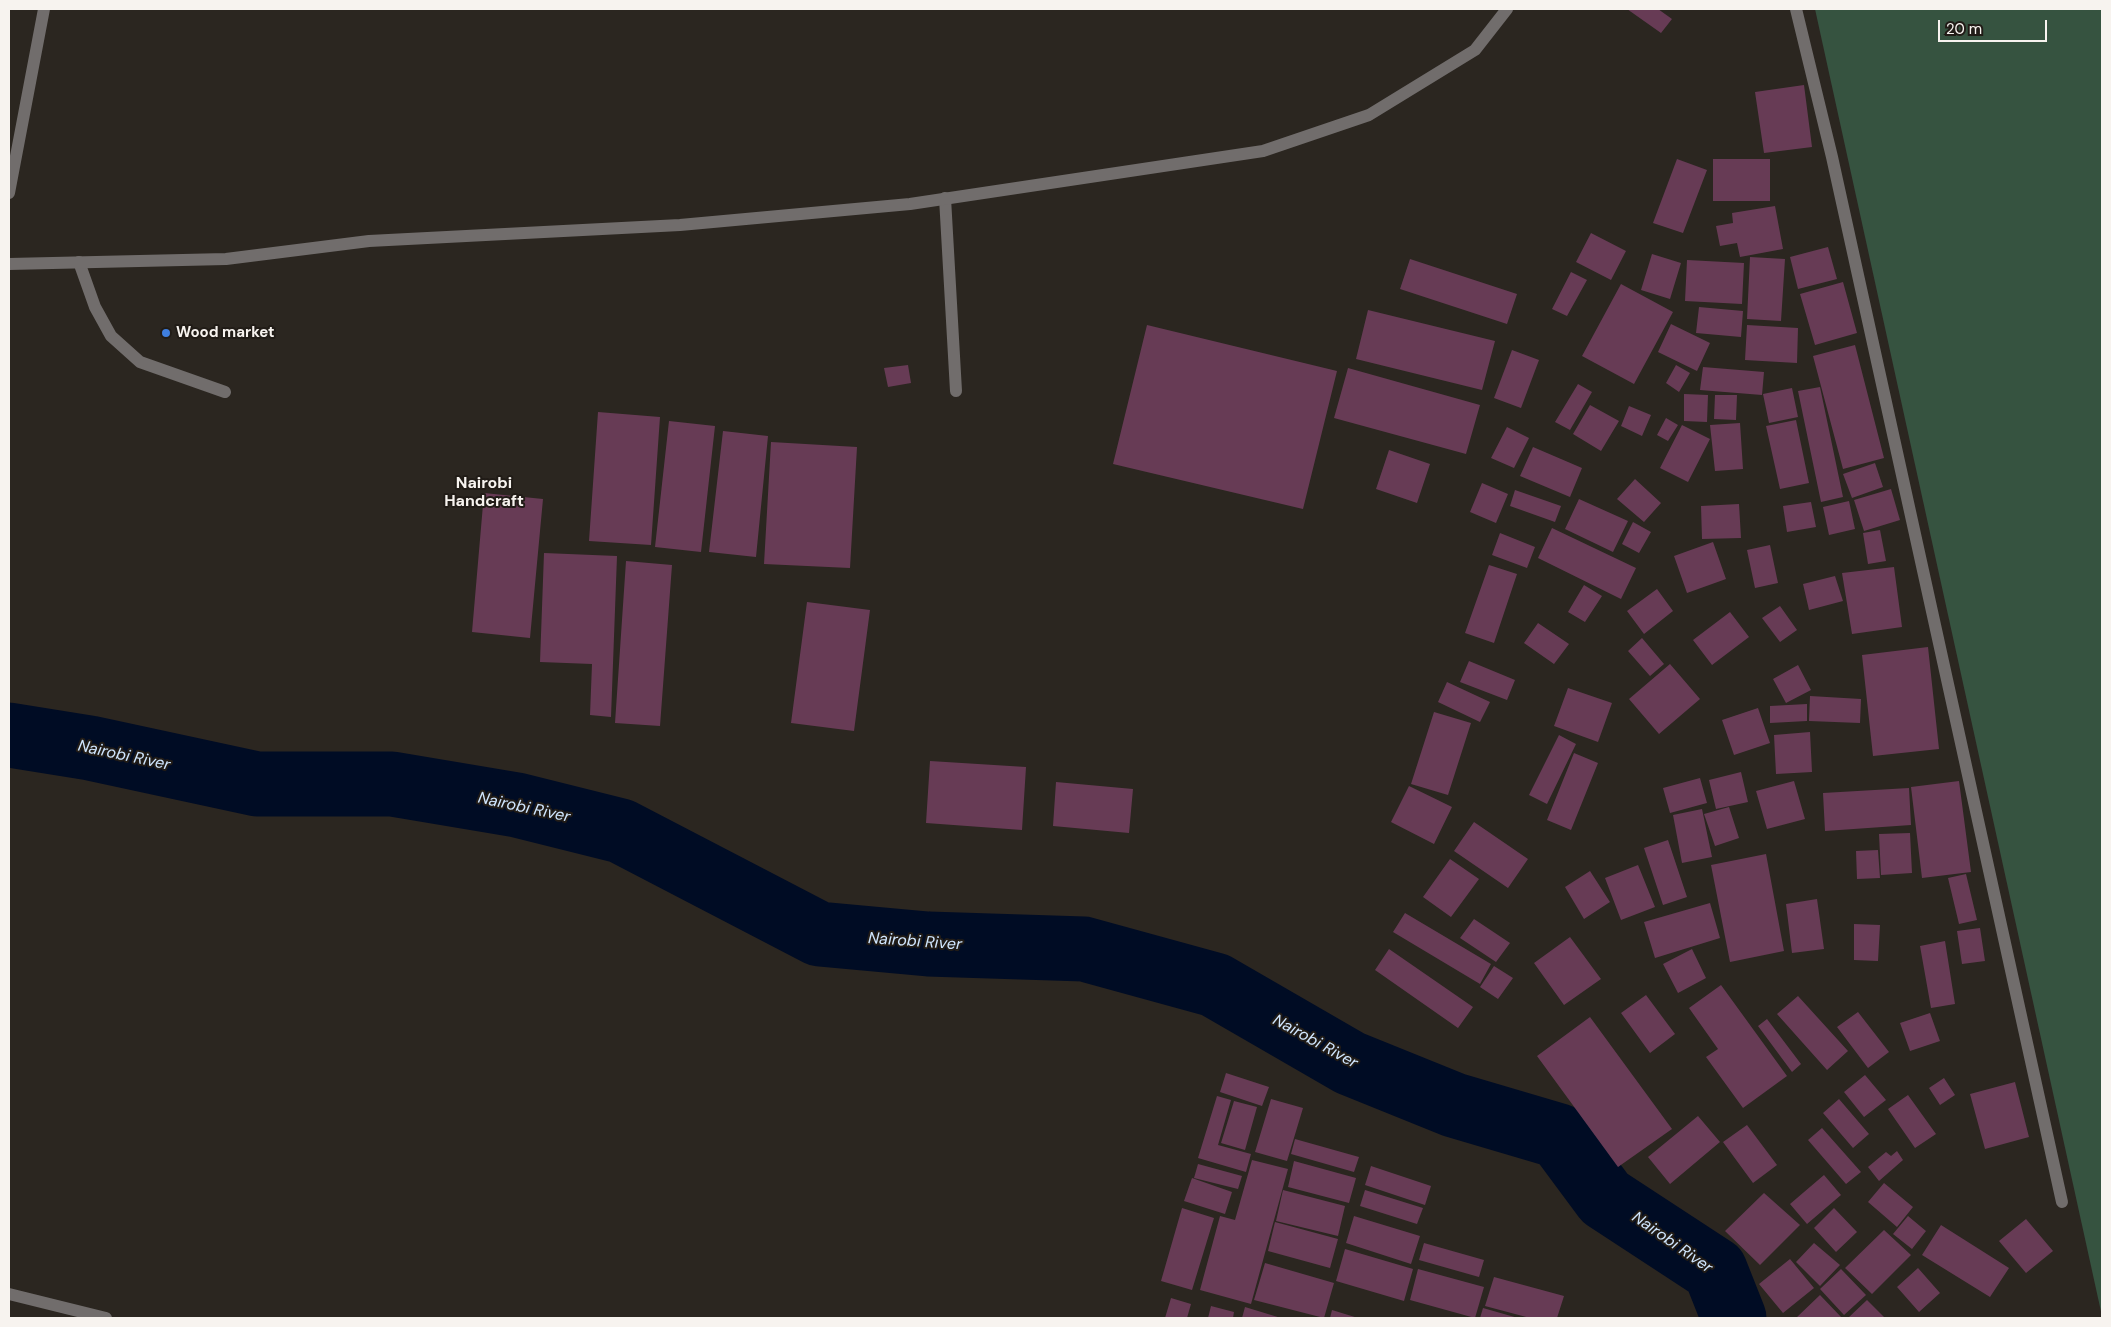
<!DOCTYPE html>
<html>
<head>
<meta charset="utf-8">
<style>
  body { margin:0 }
  #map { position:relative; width:2111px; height:1327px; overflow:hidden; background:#2b2620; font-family:"DM Sans",sans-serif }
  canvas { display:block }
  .frame { position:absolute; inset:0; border:10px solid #f7f3ef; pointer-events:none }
  .scale { position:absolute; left:1938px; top:20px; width:109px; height:22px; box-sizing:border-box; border:2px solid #f7f3ef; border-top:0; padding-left:6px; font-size:15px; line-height:18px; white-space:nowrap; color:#f7f3ef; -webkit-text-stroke:4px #211c17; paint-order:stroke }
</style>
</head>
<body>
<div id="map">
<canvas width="2111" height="1327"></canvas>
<div class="frame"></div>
<div class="scale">20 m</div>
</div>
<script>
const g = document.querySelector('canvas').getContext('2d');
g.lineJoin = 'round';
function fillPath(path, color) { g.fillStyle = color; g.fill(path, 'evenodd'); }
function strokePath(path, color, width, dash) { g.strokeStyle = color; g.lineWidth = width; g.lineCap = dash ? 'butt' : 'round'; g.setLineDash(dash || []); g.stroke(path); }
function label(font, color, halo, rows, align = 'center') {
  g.font = font + ' "DM Sans",sans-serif'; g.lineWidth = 4; g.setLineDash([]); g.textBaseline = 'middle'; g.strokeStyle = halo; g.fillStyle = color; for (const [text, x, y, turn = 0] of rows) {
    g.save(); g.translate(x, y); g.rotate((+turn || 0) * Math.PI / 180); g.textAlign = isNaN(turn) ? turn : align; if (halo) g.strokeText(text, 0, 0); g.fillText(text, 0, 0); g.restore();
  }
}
const green = new Path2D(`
  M1815,9H2102V1316Z`);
const river = new Path2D(`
  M9,735L90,748L257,784H392L517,805L621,831L819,934L928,944L1084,949L1215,985L1350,1063L1454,1105L1559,1136L1605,1198L1715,1270L1734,1318`);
const building = new Path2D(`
  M1627,9H1658L1672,19L1661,33Z
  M1804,85L1812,147L1764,153L1755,92Z
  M1677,159L1707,170L1683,233L1653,223Z
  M1713,159H1770V201H1713Z
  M1775,206L1783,249L1740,257L1737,243L1720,246L1716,226L1733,223L1732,213Z
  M1591,233L1626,251L1611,280L1576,262Z
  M1828,247L1837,279L1798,289L1790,257Z
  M1652,254L1681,263L1670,299L1641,290Z
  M1750,257L1785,259L1781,321L1747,319Z
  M1410,259L1517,294L1507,324L1400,289Z
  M1687,260L1744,263L1742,304L1685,301Z
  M1571,272L1587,280L1567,316L1552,309Z
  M1843,282L1857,333L1815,345L1800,294Z
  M1621,284L1673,312L1634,384L1582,356Z
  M1699,307L1743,311L1741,337L1696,333Z
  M1368,310L1495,341L1482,390L1356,359Z
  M1671,324L1710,343L1697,371L1658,352Z
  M1147,325L1337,371L1303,509L1113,464Z
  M1747,325L1798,328L1797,363L1745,360Z
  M1855,345L1884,458L1843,469L1813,356Z
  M1512,350L1539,360L1521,408L1494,398Z
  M908,365L911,383L888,387L884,368Z
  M1676,365L1690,373L1679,392L1666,383Z
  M1703,367L1764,372L1762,395L1700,390Z
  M1348,368L1480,405L1466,454L1334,418Z
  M1578,384L1592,392L1570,430L1555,422Z
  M1820,387L1843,497L1821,502L1798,391Z
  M1792,388L1798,417L1769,423L1763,394Z
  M1684,394L1708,395L1707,422L1684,421Z
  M1715,395H1737L1736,420L1714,419Z
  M1590,405L1619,421L1601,451L1573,434Z
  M1629,406L1651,415L1642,436L1621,426Z
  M598,412L660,417L651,545L589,541Z
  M1666,418L1678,425L1668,441L1657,435Z
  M1796,420L1809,483L1780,489L1766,426Z
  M669,421L715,426L701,552L655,547Z
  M1740,423L1743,469L1715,471L1710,425Z
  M1682,425L1710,439L1688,482L1660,468Z
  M1507,427L1529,438L1514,468L1491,458Z
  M723,431L768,436L756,557L709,552Z
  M771,442L857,447L850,568L764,564Z
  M1533,447L1582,468L1570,497L1520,476Z
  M1389,450L1430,464L1417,503L1376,489Z
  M1875,463L1883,487L1852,498L1843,474Z
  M1635,479L1661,503L1644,522L1617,499Z
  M1482,483L1508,494L1496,523L1470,512Z
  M1891,489L1900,520L1864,531L1854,500Z
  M1515,490L1561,506L1555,522L1510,506Z
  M484,493L543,499L530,638L472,632Z
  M1579,499L1628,521L1613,552L1565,529Z
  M1849,501L1855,529L1829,535L1823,507Z
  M1811,502L1816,527L1787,532L1783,506Z
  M1739,504L1741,538L1702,539L1701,506Z
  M1633,522L1651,532L1639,553L1622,544Z
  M1552,528L1636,568L1621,599L1538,558Z
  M1880,530L1886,561L1868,564L1863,533Z
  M1500,533L1535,547L1527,568L1492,555Z
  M1713,542L1726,579L1687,593L1674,556Z
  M1770,545L1778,583L1755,588L1747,550Z
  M544,553L617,556L611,717L590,715L592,664L540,662Z
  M626,561L672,565L660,726L615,723Z
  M1489,565L1517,574L1494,643L1465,633Z
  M1894,567L1902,627L1852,634L1842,573Z
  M1835,576L1843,601L1809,610L1803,584Z
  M1584,585L1602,596L1585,622L1568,612Z
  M1657,589L1673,611L1644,634L1627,611Z
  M807,602L870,610L854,731L791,723Z
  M1780,606L1797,630L1780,642L1762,618Z
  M1730,612L1749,637L1712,665L1693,640Z
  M1538,623L1569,644L1554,664L1524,643Z
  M1642,638L1664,664L1650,676L1628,651Z
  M1928,647L1939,749L1873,756L1862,655Z
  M1469,661L1515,680L1507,700L1460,682Z
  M1670,664L1700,699L1659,734L1629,699Z
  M1798,665L1811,690L1786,703L1773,679Z
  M1447,682L1490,702L1480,722L1438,702Z
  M1568,688L1612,703L1598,742L1554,726Z
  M1810,696L1861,699L1860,723L1809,721Z
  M1807,704V721L1770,723V706Z
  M1758,708L1770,743L1734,755L1722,720Z
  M1434,712L1471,723L1448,795L1411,784Z
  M1810,732L1812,772L1776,774L1774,735Z
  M1559,735L1576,744L1547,804L1529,795Z
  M1574,753L1598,763L1571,830L1547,820Z
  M930,761L1026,767L1022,830L926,823Z
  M1741,772L1748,802L1716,809L1709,780Z
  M1700,778L1707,803L1670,813L1663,788Z
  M1794,781L1805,819L1767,829L1756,791Z
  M1959,781L1971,872L1922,878L1911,787Z
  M1056,782L1133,789L1129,833L1053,826Z
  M1409,786L1452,807L1434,844L1391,822Z
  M1909,788L1911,825L1825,831L1823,793Z
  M1729,807L1739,838L1715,846L1704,814Z
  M1702,809L1712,857L1682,863L1673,815Z
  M1474,822L1528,859L1508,888L1454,851Z
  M1910,833L1912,873L1881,875L1879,834Z
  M1668,840L1687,897L1663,905L1644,848Z
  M1878,850L1880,878L1857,879L1856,851Z
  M1766,854L1784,951L1730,962L1711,865Z
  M1450,859L1479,879L1451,917L1423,897Z
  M1638,865L1655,907L1621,920L1605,878Z
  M1590,871L1610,902L1584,919L1565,887Z
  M1966,874L1977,920L1959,924L1948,878Z
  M1817,899L1824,949L1792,953L1786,904Z
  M1710,903L1720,938L1655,958L1644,922Z
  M1405,913L1491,964L1480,984L1393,932Z
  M1474,919L1510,943L1496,962L1460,938Z
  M1854,924L1880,925L1878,961L1854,960Z
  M1980,928L1985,961L1962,964L1957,931Z
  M1570,937L1601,979L1564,1005L1534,963Z
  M1945,941L1955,1004L1931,1008L1920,946Z
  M1389,949L1473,1007L1458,1028L1375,970Z
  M1692,949L1706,978L1678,993L1663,964Z
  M1494,966L1513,978L1498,999L1480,987Z
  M1721,985L1787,1076L1743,1108L1706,1057L1718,1049L1689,1008Z
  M1646,995L1675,1034L1650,1053L1621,1013Z
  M1798,996L1848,1051L1827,1070L1777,1014Z
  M1858,1012L1889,1052L1868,1068L1837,1027Z
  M1930,1013L1940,1041L1910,1051L1900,1023Z
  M1590,1017L1672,1129L1618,1167L1537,1056Z
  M1767,1019L1801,1064L1792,1072L1758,1026Z
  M1226,1073L1269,1087L1262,1106L1220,1092Z
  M1865,1075L1886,1100L1864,1117L1844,1092Z
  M1944,1078L1955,1095L1940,1105L1929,1088Z
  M2015,1082L2029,1137L1985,1149L1970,1094Z
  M1908,1095L1936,1134L1915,1148L1888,1109Z
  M1217,1096L1231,1100L1218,1145L1251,1154L1246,1172L1198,1158Z
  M1271,1099L1303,1108L1287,1161L1255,1152Z
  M1839,1099L1869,1134L1853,1148L1823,1113Z
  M1234,1101L1257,1107L1245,1150L1221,1143Z
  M1698,1116L1720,1142L1670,1184L1648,1157Z
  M1747,1125L1777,1165L1753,1183L1723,1142Z
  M1822,1128L1861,1172L1846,1184L1808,1140Z
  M1295,1139L1359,1157L1354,1172L1291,1154Z
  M1897,1151L1903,1160L1879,1181L1868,1167L1886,1152L1891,1156Z
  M1252,1160L1288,1169L1251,1304L1200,1290L1220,1216L1235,1220Z
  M1294,1161L1356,1178L1349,1203L1288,1187Z
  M1198,1164L1242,1176L1238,1189L1194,1178Z
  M1371,1166L1431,1186L1425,1205L1365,1185Z
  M1824,1175L1841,1195L1807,1224L1790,1204Z
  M1192,1178L1232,1192L1225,1214L1184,1201Z
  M1884,1183L1913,1207L1897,1227L1868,1202Z
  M1283,1190L1345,1206L1338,1236L1276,1221Z
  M1365,1190L1423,1208L1417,1224L1360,1206Z
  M1764,1193L1800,1225L1760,1265L1725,1231Z
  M1182,1208L1214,1218L1192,1290L1161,1281Z
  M1834,1208L1857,1232L1836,1252L1814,1228Z
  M1354,1216L1420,1236L1411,1264L1346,1243Z
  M1908,1216L1926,1231L1912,1249L1893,1234Z
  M2026,1219L2053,1251L2026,1273L1999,1241Z
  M1275,1222L1338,1239L1330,1268L1268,1251Z
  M1941,1225L2009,1268L1990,1297L1922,1255Z
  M1884,1230L1911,1255L1872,1294L1845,1268Z
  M1424,1243L1484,1260L1479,1277L1419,1260Z
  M1814,1243L1840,1265L1820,1286L1796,1262Z
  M1345,1249L1413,1269L1404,1301L1336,1281Z
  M1790,1259L1814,1288L1783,1313L1759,1284Z
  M1265,1263L1334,1283L1324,1318L1254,1300Z
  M1918,1268L1940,1293L1919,1312L1897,1287Z
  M1418,1269L1484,1287L1475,1318L1410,1300Z
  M1841,1269L1866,1295L1844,1315L1820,1289Z
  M1494,1277L1564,1296L1557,1318H1530L1485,1306Z
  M1820,1295L1842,1318H1796Z
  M1171,1298L1191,1304L1187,1318H1165Z
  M1867,1300L1885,1318H1848Z
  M1211,1306L1234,1312L1233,1318H1208Z
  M1245,1307L1281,1318H1242Z
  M1483,1308L1518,1318H1480Z
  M1332,1310L1358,1318H1330Z`);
const service = new Path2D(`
  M945,198L956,391
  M79,262L95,307L111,336L140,362L225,392`);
const minor = new Path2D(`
  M1796,9L1832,157L2062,1202
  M9,264L226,259L369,241L680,225L910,204L1263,151L1369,115L1475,50L1507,9
  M9,1294L106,1318`);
const tertiary = new Path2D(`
  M9,193L44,9`);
const markers = [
  [166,333,5,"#3f7fe0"]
];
const poiNames = [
  ["Wood market",176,333]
];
const neighbourhoodNames = [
  ["Nairobi",484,484],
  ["Handcraft",484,502]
];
const waterNames = [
  ["Nairobi River",124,756,12],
  ["Nairobi River",524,808,12],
  ["Nairobi River",915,942,4],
  ["Nairobi River",1315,1042,29],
  ["Nairobi River",1672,1243,35]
];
fillPath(green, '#365340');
strokePath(river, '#000c24', 65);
fillPath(building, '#673b55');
strokePath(service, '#716d6c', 12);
strokePath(minor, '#716d6c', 12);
strokePath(tertiary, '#716d6c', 12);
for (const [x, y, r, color] of markers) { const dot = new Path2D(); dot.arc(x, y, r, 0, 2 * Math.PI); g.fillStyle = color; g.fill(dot); strokePath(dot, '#211c17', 2); }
label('bold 15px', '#f7f3ef', '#211c17', poiNames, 'left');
label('bold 16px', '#f7f3ef', '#211c17', neighbourhoodNames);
label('italic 16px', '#d1e7ff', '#211c17', waterNames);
</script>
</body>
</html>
